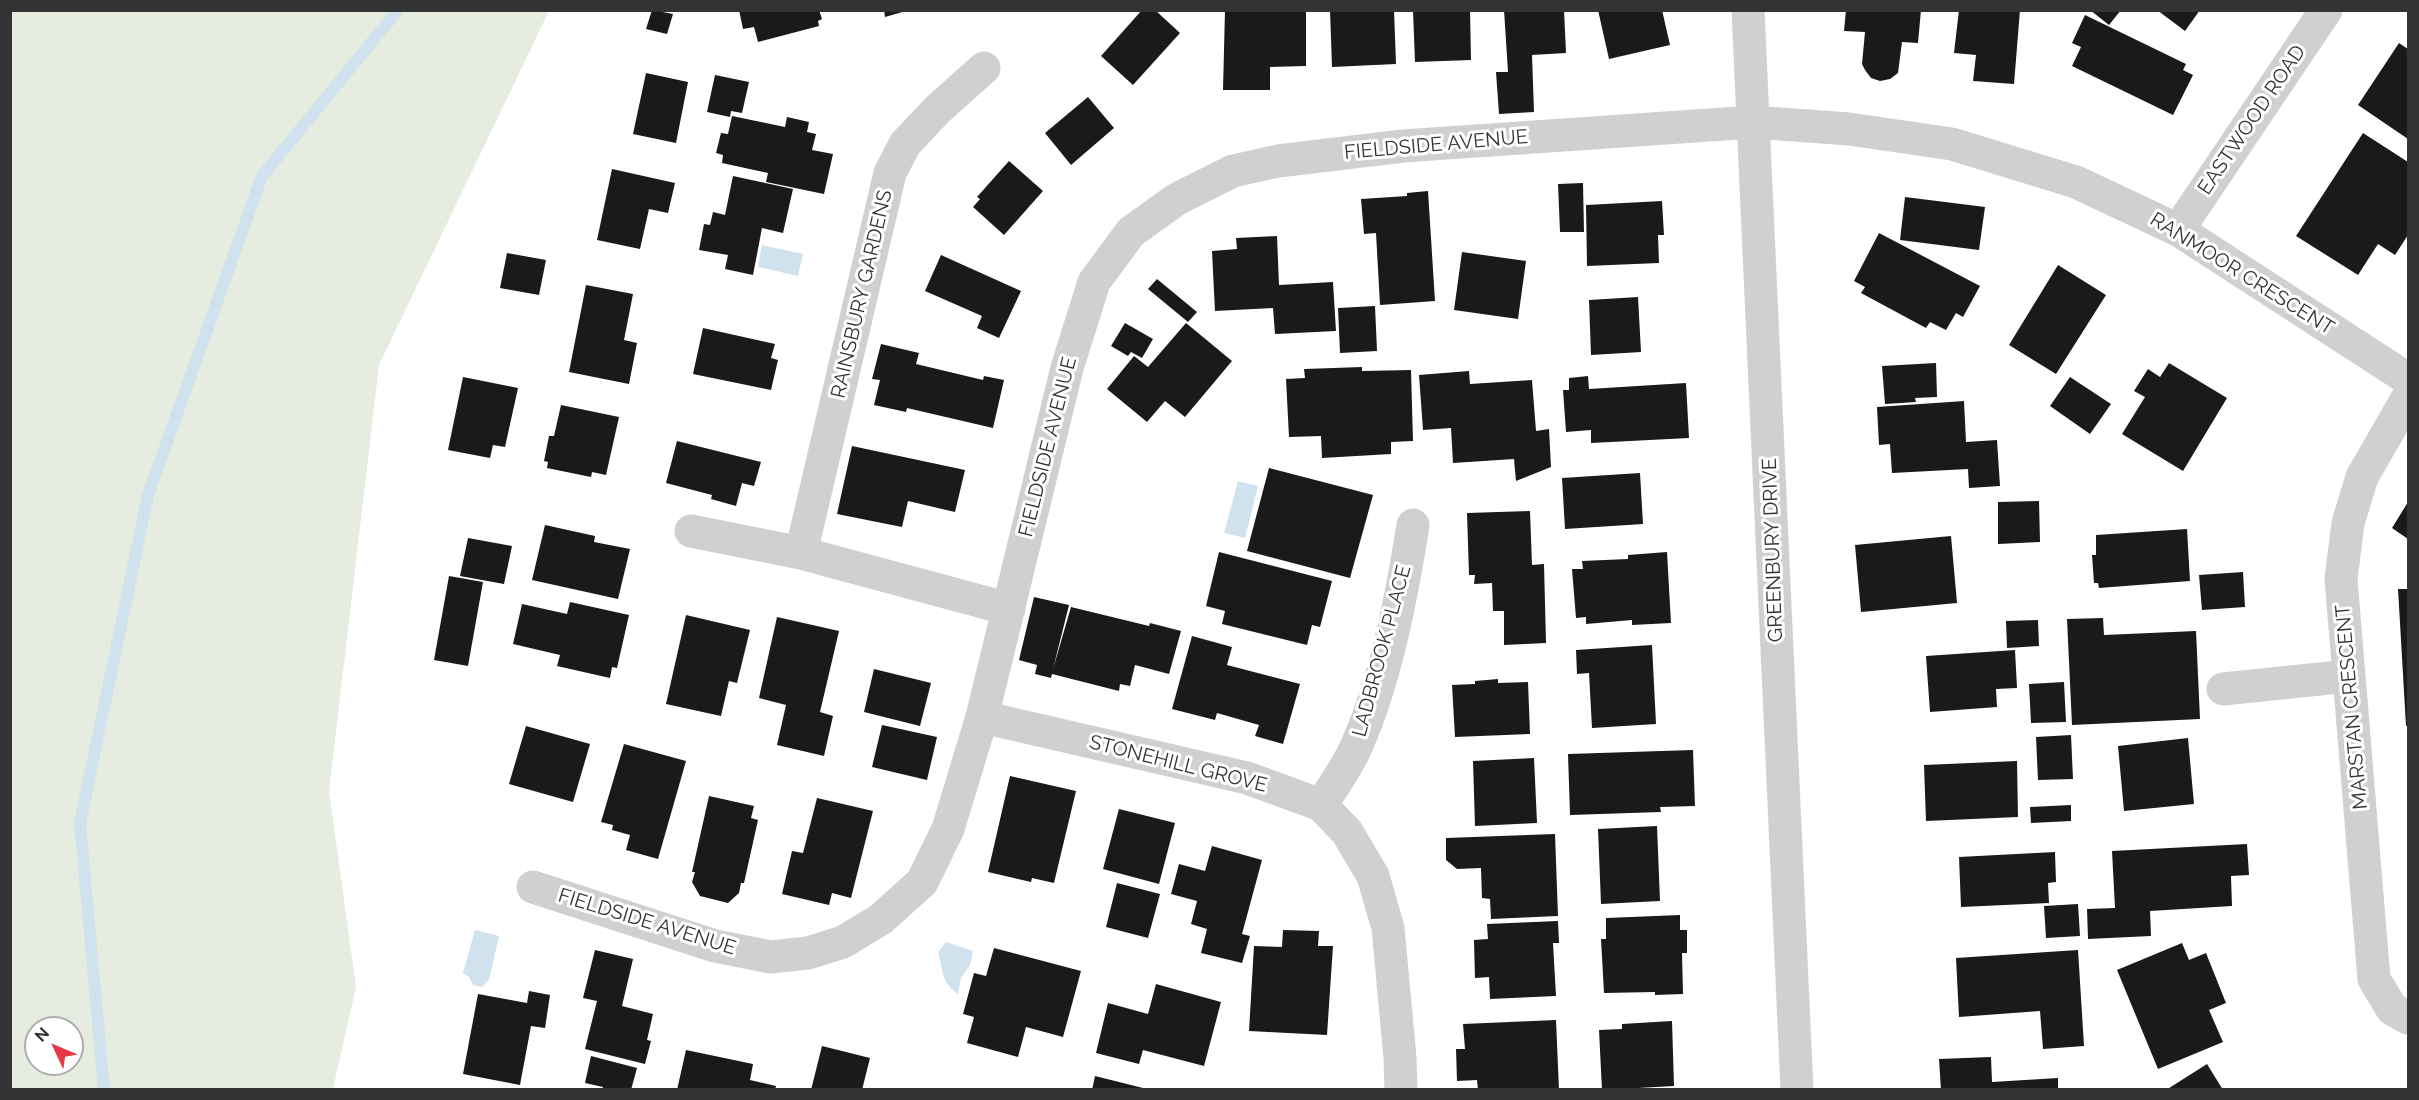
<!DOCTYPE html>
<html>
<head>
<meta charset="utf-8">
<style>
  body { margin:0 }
  #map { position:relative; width:2419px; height:1100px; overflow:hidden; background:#fff; font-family:Raleway,sans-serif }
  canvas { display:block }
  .frame { position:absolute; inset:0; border:12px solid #333; pointer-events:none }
  .north { position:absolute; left:24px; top:1016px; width:60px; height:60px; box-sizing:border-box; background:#fff; border:2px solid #adadad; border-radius:50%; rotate:314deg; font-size:16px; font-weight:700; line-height:24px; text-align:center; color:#333 }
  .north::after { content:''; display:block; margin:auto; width:21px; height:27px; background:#e63946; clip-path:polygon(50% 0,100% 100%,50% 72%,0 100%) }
</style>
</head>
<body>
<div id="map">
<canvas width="2419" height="1100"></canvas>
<div class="frame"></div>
<div class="north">N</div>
</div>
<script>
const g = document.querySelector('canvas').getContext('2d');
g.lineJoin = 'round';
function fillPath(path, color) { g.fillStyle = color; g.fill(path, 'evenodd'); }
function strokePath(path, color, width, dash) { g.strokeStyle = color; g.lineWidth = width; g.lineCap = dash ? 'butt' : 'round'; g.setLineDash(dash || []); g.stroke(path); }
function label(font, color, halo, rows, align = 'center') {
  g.font = font + ' Raleway,sans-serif'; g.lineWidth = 6; g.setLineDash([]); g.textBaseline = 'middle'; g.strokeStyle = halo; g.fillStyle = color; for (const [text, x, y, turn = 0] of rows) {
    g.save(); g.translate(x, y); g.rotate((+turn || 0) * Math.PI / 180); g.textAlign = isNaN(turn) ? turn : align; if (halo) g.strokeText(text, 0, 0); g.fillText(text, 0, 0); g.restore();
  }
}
const green = new Path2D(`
  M10,11H549L379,365L329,791L356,987L333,1089H11ZM36,1028H72V1064H36Z`);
const water = new Path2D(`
  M762,245L803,254L798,276L758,267Z
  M1238,481L1258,486L1245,538L1224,533Z
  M475,930L499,936L489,980L482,987L473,985L469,977L463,973Z
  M946,942L973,951L970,965L961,978L958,994C940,981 944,972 938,952Z`);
const stream = new Path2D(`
  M104,1090L80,823L148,495L262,176L398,10`);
const building = new Path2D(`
  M652,10L673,14L667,34L646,29Z
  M739,10H819L822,19L818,21L819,26L758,42L754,27L743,29Z
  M884,10H906V11L885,17Z
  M1142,10H1155L1180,33L1133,85L1101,56Z
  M1225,10H1306V66L1270,67V90H1223Z
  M1330,10H1394L1396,64L1332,67Z
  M1413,10H1470L1471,60L1415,62Z
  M1504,10H1564L1566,53L1532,55L1534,112L1499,114L1496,72H1508Z
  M1598,10H1662L1670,45L1609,59Z
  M1846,10H1921L1918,43L1902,42L1898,73L1890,79L1880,81L1871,78L1865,70L1862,64L1865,32L1844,31Z
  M1959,10H2020L2014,84L1973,81L1976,55L1954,53Z
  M2090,10H2121L2109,25Z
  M2157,10H2200L2185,31Z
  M2085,15L2186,64L2183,70L2193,75L2173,115L2072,66L2081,47L2072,43Z
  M2399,43L2408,49V139L2358,105Z
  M646,73L688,82L676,143L633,134Z
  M715,75L749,82L742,113L731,111L730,117L707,112Z
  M1088,97L1114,128L1071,165L1045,133Z
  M732,116L785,127L787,117L809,122L807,132L816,134L812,150L833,154L824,194L766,182L768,173L722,163L723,155L716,153L721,133L728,134Z
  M2363,133L2408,162V235L2395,255L2378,244L2358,275L2296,236Z
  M1009,161L1043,191L1004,235L973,207L980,199L977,197Z
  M612,169L675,183L668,213L649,209L640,249L597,240Z
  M733,176L793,189L783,233L762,228L753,275L725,269L728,255L699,250L704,224L710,225L713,212L725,215Z
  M1583,183L1584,232H1560L1558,184Z
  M1428,191L1435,301L1380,305L1376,233L1364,234L1361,199L1407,196V193Z
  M1905,197L1985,207L1979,250L1900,240Z
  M1662,201L1664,235H1658L1659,263L1587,266L1586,205Z
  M1879,233L1980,286L1963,317L1956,313L1946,330L1930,322L1926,328L1861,293L1865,287L1854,281Z
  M1277,236L1279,285L1333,282L1336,331L1275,334L1273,308L1215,311L1212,251L1237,249L1236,238Z
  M1462,252L1526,261L1518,319L1454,310Z
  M507,253L546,260L539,295L500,288Z
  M941,255L1021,291L999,338L977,328L982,316L925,291Z
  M2058,265L2106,295L2056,374L2009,345Z
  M1157,279L1197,312L1188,322L1148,289Z
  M586,285L633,294L624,340L637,343L629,384L569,372Z
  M1638,297L1641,352L1591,355L1589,300Z
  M1375,306L1377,351L1340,353L1338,308Z
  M1125,323L1153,339L1142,358L1131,352L1128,356L1111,346Z
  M1186,323L1232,361L1185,417L1165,401L1147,422L1107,389L1134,356L1148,367Z
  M703,328L775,344L771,358L778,360L771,390L693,374Z
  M881,344L919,353L916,364L983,380L984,376L1004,380L993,428L907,408L906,412L874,405L880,380L872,379Z
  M1936,363L1937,397L1915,398L1916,402L1885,404L1882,366Z
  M2169,363L2227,398L2183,471L2122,434L2145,397L2134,391L2148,369L2160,377Z
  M1362,367V371L1411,370L1413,441L1391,442V454L1322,458L1321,436L1289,437L1286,379L1305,378L1304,369Z
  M1469,371L1470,384L1532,380L1536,431L1549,429L1551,467L1516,481L1514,459L1453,463L1451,428L1423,430L1419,375Z
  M1588,376L1589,389L1686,383L1689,438L1591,443V430L1566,432L1563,390H1569V378Z
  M463,377L518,388L505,447L493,445L490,458L448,450Z
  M2070,377L2111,404L2090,434L2050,406Z
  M1964,401L1966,442L1997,440L2000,486L1969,488L1968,469L1892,473L1890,444L1879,445L1877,407Z
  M561,405L619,417L606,475L592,472L591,477L547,468L548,462L544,461L549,436H554Z
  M677,441L761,462L754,486L742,483L736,506L711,499L712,495L666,483Z
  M852,446L965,470L955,512L908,501L902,527L837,514Z
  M1269,468L1373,495L1350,578L1247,551Z
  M1640,473L1643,524L1565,529L1562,478Z
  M2039,501L2040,542L1998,544V502Z
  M2408,502V539L2392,528Z
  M1530,511L1532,565L1544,564L1546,643L1504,645V611H1493L1492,583L1474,584L1475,575H1469L1467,513Z
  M545,525L595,536L594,542L630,549L618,599L532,580Z
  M2187,529L2190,581L2099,588L2098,583H2094L2092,555H2096V535Z
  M1951,536L1957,603L1861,612L1855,545Z
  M468,538L512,546L504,584L460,576Z
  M1219,552L1332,581L1320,627L1312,625L1307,645L1222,624L1225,611L1206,606Z
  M1667,552L1671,623L1632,625V620L1586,624V617L1576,618L1572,569H1583L1582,561L1628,559V555Z
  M2243,572L2245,607L2202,610L2199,575Z
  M449,576L483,582L468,666L434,660Z
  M2398,589H2408V726H2406Z
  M1034,597L1069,605L1053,669L1071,607L1149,626L1150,623L1181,631L1169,674L1135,665L1130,686L1120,684L1119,691L1052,674L1051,678L1035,674L1037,665L1019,660Z
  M570,602L629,615L617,668L612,667L610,678L557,666L560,655L513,644L522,604L567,614Z
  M686,615L750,630L737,683L729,681L721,716L666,704Z
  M777,617L839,631L820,712L833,716L824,756L777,745L786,705L759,698Z
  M2103,618L2104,635L2196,631L2200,719L2072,725L2067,619Z
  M2038,620L2039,646L2007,648L2006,621Z
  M1192,636L1232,647L1227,665L1300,684L1283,744L1255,736L1259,725L1217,713L1215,720L1172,709Z
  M1652,645L1656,724L1592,728L1589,673L1577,674L1576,650Z
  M2015,650L2017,688L1996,689L1997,707L1930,712L1926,656Z
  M874,669L931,683L920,726L864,712Z
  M1498,679V683L1528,682L1530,734L1455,737L1452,685L1475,684V681Z
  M2064,682L2066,722L2031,723L2029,684Z
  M882,725L937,737L927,780L872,767Z
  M526,726L590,744L573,802L509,784Z
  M2071,735L2073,779L2038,780L2036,737Z
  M2188,738L2194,804L2124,811L2118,746Z
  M624,744L686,761L658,859L626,850L630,835L612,830L613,825L601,822Z
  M1693,750L1695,806L1660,807L1661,812L1570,815L1568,754Z
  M1534,758L1537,823L1475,826L1473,761Z
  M2017,761L2018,817L1926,821L1924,765Z
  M1010,776L1076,791L1054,883L1032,878L1031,882L988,872Z
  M709,796L754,806L751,818L758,820L744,883H741L739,893L728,903L700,896L692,882L695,872H692Z
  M817,798L873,811L851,898L832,893L829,905L782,894L792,851L803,853Z
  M2071,805V821L2031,823L2030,807Z
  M1119,809L1175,823L1159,884L1103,869Z
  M1657,826L1660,901L1601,904L1598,829Z
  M1555,834L1558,916L1491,919L1490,899L1482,898L1481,868L1457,869L1446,860V838Z
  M2247,844L2249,875L2231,876L2232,906L2150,911L2151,936L2088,939L2087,909L2115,908L2112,851Z
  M1212,846L1262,860L1242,934L1250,936L1242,963L1201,953L1207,929L1191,924L1197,901L1171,894L1179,864L1205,871Z
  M2055,852L2056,882L2048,883L2049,903L1961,907L1959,857Z
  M1117,883L1160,894L1148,938L1106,927Z
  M2078,904L2080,936L2046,938L2044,906Z
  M1680,915V930H1687V953H1682L1683,994L1655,995V992L1604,993L1601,939H1606V918Z
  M1558,921L1559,943H1553L1556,996L1490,999L1489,977L1475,978L1474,940L1488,939L1487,924Z
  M1283,930L1319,931L1318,946H1333L1327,1035L1249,1031L1254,946L1282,947Z
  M2182,943L2189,960L2206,953L2226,1003L2209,1010L2223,1042L2158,1069L2117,970Z
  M994,948L1081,971L1063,1037L1026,1027L1018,1057L967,1043L974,1017L963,1014L974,973L986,976Z
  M595,950L633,959L622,1006L653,1014L647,1040L651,1041L645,1064L585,1049L597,1001L583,998Z
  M2078,950L2084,1046L2043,1049L2040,1011L1959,1017L1956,958Z
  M1156,984L1221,1002L1204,1066L1143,1050L1139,1064L1096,1053L1108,1003L1148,1014Z
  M529,991L550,995L545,1028L531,1026L520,1085L463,1074L478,994L527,1003Z
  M1556,1020L1559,1090H1478L1477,1080L1457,1081L1456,1049H1465L1463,1024Z
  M1672,1021L1674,1086L1602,1090L1599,1030L1622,1029V1024Z
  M822,1046L870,1058L862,1090H811Z
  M686,1050L753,1064L750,1080L776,1086L775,1090H677Z
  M591,1056L637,1068L631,1090H602L603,1087L585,1083Z
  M1991,1057L1992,1082L2058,1078V1090H1941L1939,1059Z
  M2207,1064L2223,1090H2166Z
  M1095,1076L1147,1089V1090H1092Z`);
const minor = new Path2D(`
  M1748,10L1797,1090
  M2178,230L2326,10
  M2408,397L2362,477L2348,523L2341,579L2374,979L2392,1009L2408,1018
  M691,531L801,553L1009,609
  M801,553L890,173L905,144L937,110L984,68
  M2223,689L2349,676
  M982,717L1247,778L1321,805L1347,832L1373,876L1388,928L1400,1058L1401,1090
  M1321,805C1334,785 1348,766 1357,745C1386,679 1402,595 1413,525
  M533,887L715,946L771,957L808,953L843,942L881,919L922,882L948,829L982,717L1067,368L1094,282L1131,232L1177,199L1233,171L1278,161L1403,146L1753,122L1849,129L1952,144L2076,182L2178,230L2408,379`);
const streetNames = [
  ["EASTWOOD ROAD",2252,120,-56],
  ["FIELDSIDE AVENUE",1436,145,-5],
  ["RANMOOR CRESCENT",2242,274,32],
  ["RAINSBURY GARDENS",862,294,-77],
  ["FIELDSIDE AVENUE",1048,447,-76],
  ["GREENBURY DRIVE",1773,550,-92],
  ["LADBROOK PLACE",1382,651,-75],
  ["MARSTAN CRESCENT",2352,707,-95],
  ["STONEHILL GROVE",1178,764,14],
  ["FIELDSIDE AVENUE",647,922,17]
];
fillPath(green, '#e6ecdf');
fillPath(water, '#cfe2ee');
strokePath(stream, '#cfe2ee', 12);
fillPath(building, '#1a1a1a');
strokePath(minor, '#d0d0d0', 33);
label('20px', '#333', '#fff', streetNames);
</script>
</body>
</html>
